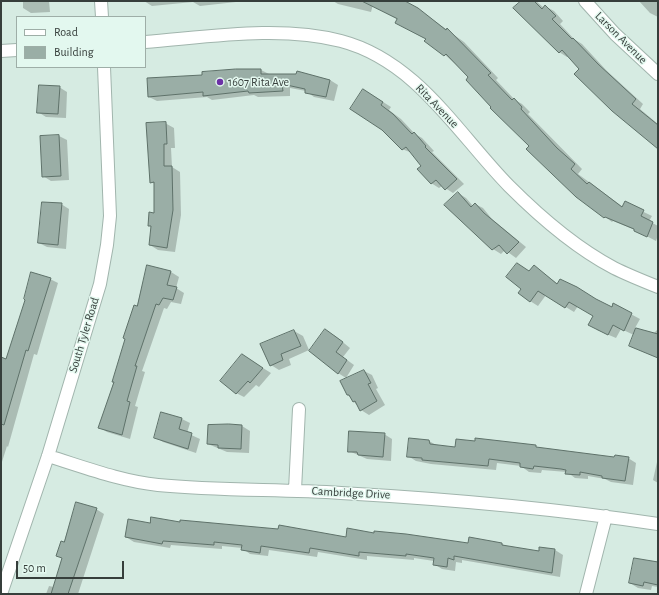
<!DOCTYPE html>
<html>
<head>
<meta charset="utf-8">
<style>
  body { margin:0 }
  #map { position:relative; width:659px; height:595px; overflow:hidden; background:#d6ebe2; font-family:"Alegreya Sans",sans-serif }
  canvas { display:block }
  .frame { position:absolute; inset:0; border:2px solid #363e3b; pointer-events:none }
  .legend { position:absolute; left:16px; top:16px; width:130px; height:52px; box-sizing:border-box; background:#e3f8ef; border:1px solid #9eaea7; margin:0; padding:5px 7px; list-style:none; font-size:12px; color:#363e3b }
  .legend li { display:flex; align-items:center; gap:8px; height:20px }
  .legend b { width:20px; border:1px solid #9eaea7 }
  .scale { position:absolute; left:16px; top:561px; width:108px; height:18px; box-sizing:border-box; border:2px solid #363e3b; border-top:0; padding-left:5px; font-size:12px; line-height:14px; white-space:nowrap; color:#363e3b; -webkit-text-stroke:3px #e3f8ef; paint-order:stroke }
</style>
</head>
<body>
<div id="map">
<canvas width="659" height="595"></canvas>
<div class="frame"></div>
<ul class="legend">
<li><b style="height:5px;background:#fff"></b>Road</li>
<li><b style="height:11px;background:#9aaea6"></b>Building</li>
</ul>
<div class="scale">50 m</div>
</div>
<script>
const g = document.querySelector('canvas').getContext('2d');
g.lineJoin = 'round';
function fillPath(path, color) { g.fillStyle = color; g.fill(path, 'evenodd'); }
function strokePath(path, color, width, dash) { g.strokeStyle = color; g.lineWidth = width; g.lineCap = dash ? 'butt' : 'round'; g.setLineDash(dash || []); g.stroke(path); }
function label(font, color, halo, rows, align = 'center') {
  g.font = font + ' "Alegreya Sans",sans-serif'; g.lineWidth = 3; g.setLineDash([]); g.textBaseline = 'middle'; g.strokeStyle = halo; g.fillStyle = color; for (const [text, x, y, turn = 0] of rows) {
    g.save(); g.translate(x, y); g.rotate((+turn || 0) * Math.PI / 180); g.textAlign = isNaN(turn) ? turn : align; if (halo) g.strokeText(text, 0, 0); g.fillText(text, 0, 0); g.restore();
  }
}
const shadow = new Path2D(`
  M23,1H49L50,12L31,13L23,8Z
  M144,1H245L200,6L193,2L152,6Z
  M333,1H374L371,12L338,4Z
  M384,1H402L418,9L464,42L498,78L496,80L515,100L522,104L530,112L528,114L582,169L578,174L623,207L625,203L652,216L649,221L658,226V235L656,241L635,230L613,221L612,222L577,196L493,107L470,77L427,39L398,19Z
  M519,1H536L544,8L545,6L554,11L563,21L560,24L574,39L582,44L606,70L643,104L640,109L658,124V148L612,110L569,56L567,57L559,52Z
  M639,1H658V17L650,13Z
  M261,70L269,74L297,75L298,72L330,80L338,85L334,101L314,97L306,91L290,88V96L258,97L254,95L212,100L207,97L157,101L149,97L203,76Z
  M59,87L67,92L66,118L46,117L38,112Z
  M364,90L391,107L389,110L401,119L415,134L422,138L434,151L432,152L464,184L453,193L442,186L439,188L431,183L422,166L412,153L402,149Z
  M165,123L174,128L175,148H171L172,167L180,172L181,215L175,252L158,250L150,245L152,227L149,225L155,214V184L151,182Z
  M41,136H59L67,140L69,180L51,181L43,176Z
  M458,193L466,198L473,206L475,204L483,208L492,219L526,247L516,258L505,250L501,254L493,249Z
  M61,204L69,209L66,249L47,247L39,243Z
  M147,266L171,272L179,277L176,288L184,293L181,304L171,302L167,309L164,308L142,371L145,372L135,406L138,407L130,439L107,432L99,427L138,307Z
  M534,266L558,284L613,308L614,305L640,319L635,328L654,333L658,329V358L630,345L634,335L621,329L616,338L597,330L594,316L578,306L574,312L546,295L538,306L530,301V272Z
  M50,279L58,283L37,355L34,354L8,447L7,446L1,465V363L6,360Z
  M294,331L303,336L309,350L289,359L291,365L279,370L271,365L262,345Z
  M334,335L350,348L343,357L354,365L346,378L338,373Z
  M250,360L271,373L259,387L256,385L244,397L236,393Z
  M364,371L372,375L378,388L376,389L385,405L369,415L361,410L348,395Z
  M182,419L190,423L187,433L200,439L196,453L163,442L155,437Z
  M242,426L250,431L249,453L227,452L208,444Z
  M384,434L392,439L391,461L367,459L349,451Z
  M476,440L615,458H628L636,463L633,485L611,482L605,479L588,476V479L575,478L567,472L542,470L541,473L529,472L521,466L497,463L496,470L431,464L416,461L408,456L429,441L438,446L456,448L476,442Z
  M657,462L658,463V483L653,480Z
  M96,509L104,514L78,594H46L49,586L54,587L63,558L65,543Z
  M181,523L347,538L375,534L469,544H502L508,547L539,552L540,548L555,550L563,555L560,577L462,560V563L456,562L455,571L442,569L434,564V561L414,558V560L367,556V560L318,552L317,557L269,550L268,556L250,554L242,548L222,546V549L171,545L170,548L134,542L126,537L151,524Z
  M658,563V587L652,586L651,590L638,588L630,583Z`);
const building = new Path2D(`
  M362,1H405L418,8L446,30L447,28L491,73L488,75L512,100L514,98L522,107L521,109L557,148L575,164L571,169L587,184L589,182L622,207L625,201L644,210L641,216L653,222L647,237L634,231V229L605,217L604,218L576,197L526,149L529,146L490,108L491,107L466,80L468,77L446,54L444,56L424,41L426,39L395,23L397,19Z
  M521,1H534L542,9L545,5L556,16L552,19L572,39L573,38L598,64L636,99L632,104L658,125V149L612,111L574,74L579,69L562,50L559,53L513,8Z
  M236,69H261V74H296L297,71L330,80L326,97L305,93V89L282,84L283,91L249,93L248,91L203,96V92L148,97L147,78L202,75V72Z
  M39,85L60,86L58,114L37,113Z
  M363,89L383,102L381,105L393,114L412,134L414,132L426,146L425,147L457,179L445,190L436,180L431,184L417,169L421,166L406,147L402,150L382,130L350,109Z
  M166,122L167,144H164V166H172L173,210L167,248L149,245L151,226H148L149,212L154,213V182L150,183L146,123Z
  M59,135L61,176L42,177L40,136Z
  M458,192L471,207L475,203L484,213L519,242L507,254L499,245L492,250L444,205Z
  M42,202L62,203L58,245L38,243Z
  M517,263L529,271L534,265L557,284L560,279L577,287L596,299L612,307L613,303L632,313L624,331L613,325L608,335L588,325L593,316L569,302L565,308L538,291L530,302L518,293L521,289L506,277Z
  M147,265L171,271L167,285L177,287L173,300L163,298L159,305L156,304L135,366H137L127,401L130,402L122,435L98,428L114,382H112L125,339L123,338L134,305L137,306Z
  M31,272L51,278L28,351L26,350L4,425L1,424V357L6,359L25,300L24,299Z
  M636,328L658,334V358L629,346Z
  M325,329L343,342L336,352L347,360L338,374L309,351Z
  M294,330L301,346L281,354L283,360L270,366L260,344Z
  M242,354L263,368L250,383L248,381L236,394L220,381Z
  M364,370L371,383L368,384L377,401L360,411L355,401L353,402L349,395H347L340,381Z
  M161,412L182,418L179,429L192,433L188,449L154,438Z
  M229,424L242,425L241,449L218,448V445L207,444L208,425Z
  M349,431L385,433L383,457L358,455L357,452H348Z
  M409,438L429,440L430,444L455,447L456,439L475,441V438L536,445V447L614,457L615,455L629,457L625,481L602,478V476L580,472V475L565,474L566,470L561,469L534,466L533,469L520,467V463L489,459L488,466L422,460V458L407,457Z
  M76,502L97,508L68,594H51L62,558L56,556L61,541L64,542Z
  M151,517L180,522V520L278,529L279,525L346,537L347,528L374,533V531L406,534L468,543L469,537L502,543V545L539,551V547L555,549L552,573L454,556V560L448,558L447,567L433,565L434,558L406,554V556L359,552V556L310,548L309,553L261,546L260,553L241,550L242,545L214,542V545L163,541L162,544L125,537L128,519L150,523Z
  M634,558L658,562V585L644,582L643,586L629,583Z`);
const street = new Path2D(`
  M101,1L102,17
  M585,1L615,34L658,74
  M145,42C208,37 280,25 341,41C417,61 458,134 509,186C540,217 574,247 614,268C628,275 643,281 658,287
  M1,51L17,50
  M48,456C84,467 120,481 158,485C219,491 280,489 341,493C447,499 552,508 658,524
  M295,490L299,409
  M1,594L48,456L100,284L107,245L110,216L104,67
  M586,594L606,516`);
const markers = [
  [220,82,4,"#6c30a6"]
];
const streetNames = [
  ["Larson Avenue",621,38,45],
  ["Rita Avenue",437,106,46],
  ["South Tyler Road",84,335,-73],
  ["Cambridge Drive",351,493,3]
];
const poiNames = [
  ["1607 Rita Ave",228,82]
];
fillPath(shadow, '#0003');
fillPath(building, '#9aaea6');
strokePath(building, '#5e7169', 1);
strokePath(street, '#a1b5ad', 14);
strokePath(street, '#fff', 12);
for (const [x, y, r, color] of markers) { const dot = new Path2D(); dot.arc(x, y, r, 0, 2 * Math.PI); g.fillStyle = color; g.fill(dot); strokePath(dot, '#e3f8ef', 1.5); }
label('12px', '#363e3b', '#e3f8ef', streetNames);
label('12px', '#363e3b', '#e3f8ef', poiNames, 'left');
</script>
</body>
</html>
